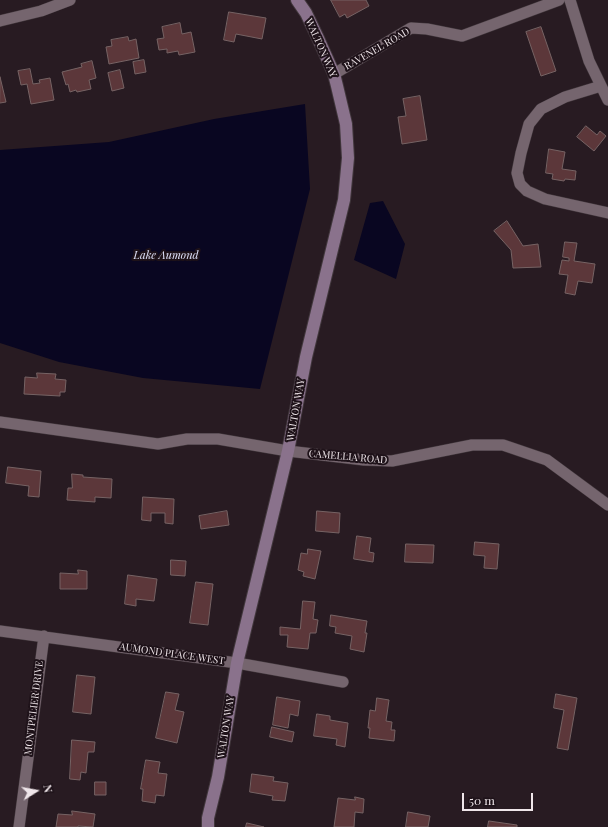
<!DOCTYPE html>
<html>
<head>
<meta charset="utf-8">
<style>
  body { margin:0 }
  #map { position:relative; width:608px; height:827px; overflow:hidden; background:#281b22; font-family:"Playfair Display",serif }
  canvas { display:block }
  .north { position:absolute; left:16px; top:771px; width:40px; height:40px; -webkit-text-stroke:3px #1e1219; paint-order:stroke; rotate:79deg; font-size:11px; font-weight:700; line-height:16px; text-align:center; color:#efe6ea }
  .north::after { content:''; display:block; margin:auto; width:14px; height:18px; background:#efe6ea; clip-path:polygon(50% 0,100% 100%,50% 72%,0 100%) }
  .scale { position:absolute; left:462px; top:793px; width:71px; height:18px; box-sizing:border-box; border:2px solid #efe6ea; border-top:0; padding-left:5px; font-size:12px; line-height:14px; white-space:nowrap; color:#efe6ea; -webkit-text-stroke:3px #1e1219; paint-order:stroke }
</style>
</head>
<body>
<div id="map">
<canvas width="608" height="827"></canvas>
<div class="north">N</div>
<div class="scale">50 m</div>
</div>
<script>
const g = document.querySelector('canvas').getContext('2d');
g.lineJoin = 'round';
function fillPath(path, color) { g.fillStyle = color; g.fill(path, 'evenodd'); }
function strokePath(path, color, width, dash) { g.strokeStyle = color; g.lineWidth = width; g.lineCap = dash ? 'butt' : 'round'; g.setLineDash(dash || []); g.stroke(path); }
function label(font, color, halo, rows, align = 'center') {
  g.font = font + ' "Playfair Display",serif'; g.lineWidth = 4; g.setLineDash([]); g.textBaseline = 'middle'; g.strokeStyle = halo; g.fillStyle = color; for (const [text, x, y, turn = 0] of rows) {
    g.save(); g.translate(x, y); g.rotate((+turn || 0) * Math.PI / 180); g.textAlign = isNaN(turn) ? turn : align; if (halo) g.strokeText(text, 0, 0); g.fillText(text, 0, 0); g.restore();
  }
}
const water = new Path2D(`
  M305,104L310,189L260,389L143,378L59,362L0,343V150L109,142L214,119Z
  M383,201L405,244L396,279L354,260L370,203Z`);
const building = new Path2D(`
  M331,0H366L369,6L347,18L345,14L340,17Z
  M229,12L266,18L262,39L236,34L234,42L224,40Z
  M180,23L182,34L191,32L195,52L179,55L178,51L167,53V49L159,50L157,39L164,38L162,27Z
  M541,27L556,71L541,76L526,32Z
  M128,37L129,41L136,39L139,58L109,64L106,47L112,46L111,40Z
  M144,60L146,72L135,74L133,62Z
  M92,61L96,78L89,80L91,89L77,92L76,90L70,92L68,84L66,85L62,72L82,67L81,64Z
  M30,69L33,84L40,83L39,80L50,78L54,100L31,104L27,84L21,85L18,71Z
  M120,70L124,88L112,91L108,73Z
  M0,77L6,102L0,103Z
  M420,96L427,140L402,144L398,117L406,116L403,99Z
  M586,126L597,135L600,131L606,136L594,151L577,137Z
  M549,149L565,152L562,169L576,171L575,180L565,179L564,181L552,179L553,174L546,173Z
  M507,221L523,246L538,244L541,267L513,268L511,250L494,231Z
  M565,242L577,243L574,261L595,264L592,283L578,281L575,295L565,293L568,275L559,274L562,260L569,261V258L563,257Z
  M37,373L56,374L55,379L66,380L65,392H60V396L24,394L25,377L37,378Z
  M8,467L41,471L39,497L28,496L29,486L6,483Z
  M72,474L83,475V477L112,479L111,498L95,497V502L67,500L68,488H72Z
  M143,497L174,499L173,524L165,523V513H151V521L142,520Z
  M227,511L229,525L201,529L199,516Z
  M317,511L340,513L339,533L316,531Z
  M357,536L371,538L369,552L374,553L373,562L354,559Z
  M475,542L499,544L497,569L484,568L485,556L474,555Z
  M406,544L434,545L433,563L405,562Z
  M308,549L321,551L315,579L303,576L304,572L298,570L301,553L307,554Z
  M171,560L186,561L185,576L171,575Z
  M78,570L87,571V589H60V573L78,574Z
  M128,575L157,579L154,601L136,599V606L125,604Z
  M196,582L213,584L208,625L190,623Z
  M303,601L315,602L313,619L318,620L316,633H310L308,649L287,647L288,635H280V627L300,629Z
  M331,615L367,621L365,633H367L364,652L350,649L352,636L335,633L336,627L330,626Z
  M77,675L95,677L91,714L73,712Z
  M166,692L179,694L175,710L184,712L177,743L156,738Z
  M556,694L577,698L568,750L557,748L564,710L554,708Z
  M277,697L300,701L298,716L290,714L288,728L273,725Z
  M377,698L389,700L386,721L392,722L391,730H395L394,741L369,738L370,728H368L370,710L375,711Z
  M317,714L330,716V720L348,723L345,747L336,745L337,739L314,736Z
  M272,727L294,732L292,742L270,737Z
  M72,740L95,742L94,752H88L86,773L81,772L80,780L70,779Z
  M146,760L160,762L158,773L167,774L164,796L156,795L155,803L142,801L143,789H141Z
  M252,774L274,777L273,781L288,783L285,801L272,800L273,796L250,792Z
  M95,782H106V795H95Z
  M355,797L364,799L363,813L355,812L354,827H334L338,798L355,800Z
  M72,811L95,814L93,827L78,826V827H56L58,814L72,815Z
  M408,812L430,816L428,827H406Z
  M489,821L517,825V827H488Z
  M247,823L264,827H246Z`);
const street = new Path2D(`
  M570,0L589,61L608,100
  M0,21L41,11L70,0
  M334,74L411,28L427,29L462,36L559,0
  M601,86L565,97L541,109L529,124L521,153L517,173L520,184L527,191L545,199L608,213
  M0,422L158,444L187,439H218L288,451L364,460L392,461L472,445H503L547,460L608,505
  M0,631L237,663L343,682
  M19,827L44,636`);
const secondary = new Path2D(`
  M208,827V818L218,777L237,663L288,451L306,357L344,200L348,158L346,124L337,86L334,74L317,36L306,13L297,0`);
const streetNames = [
  ["WALTON WAY",321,48,66],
  ["RAVENEL ROAD",377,49,-30],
  ["WALTON WAY",296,410,-80],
  ["CAMELLIA ROAD",348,457,5],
  ["AUMOND PLACE WEST",172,654,8],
  ["MONTPELIER DRIVE",34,708,-83],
  ["WALTON WAY",226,727,-81]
];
const waterNames = [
  ["Lake Aumond",166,256]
];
fillPath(water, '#090621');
fillPath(building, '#5c373a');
strokePath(building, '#766364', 1);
strokePath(street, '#41373c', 12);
strokePath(secondary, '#41373c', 14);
strokePath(street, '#75656e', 11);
strokePath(secondary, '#8a728c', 12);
label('10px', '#efe6ea', '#1e1219', streetNames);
label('italic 11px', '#e0e2fb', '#1e1219', waterNames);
</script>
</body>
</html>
